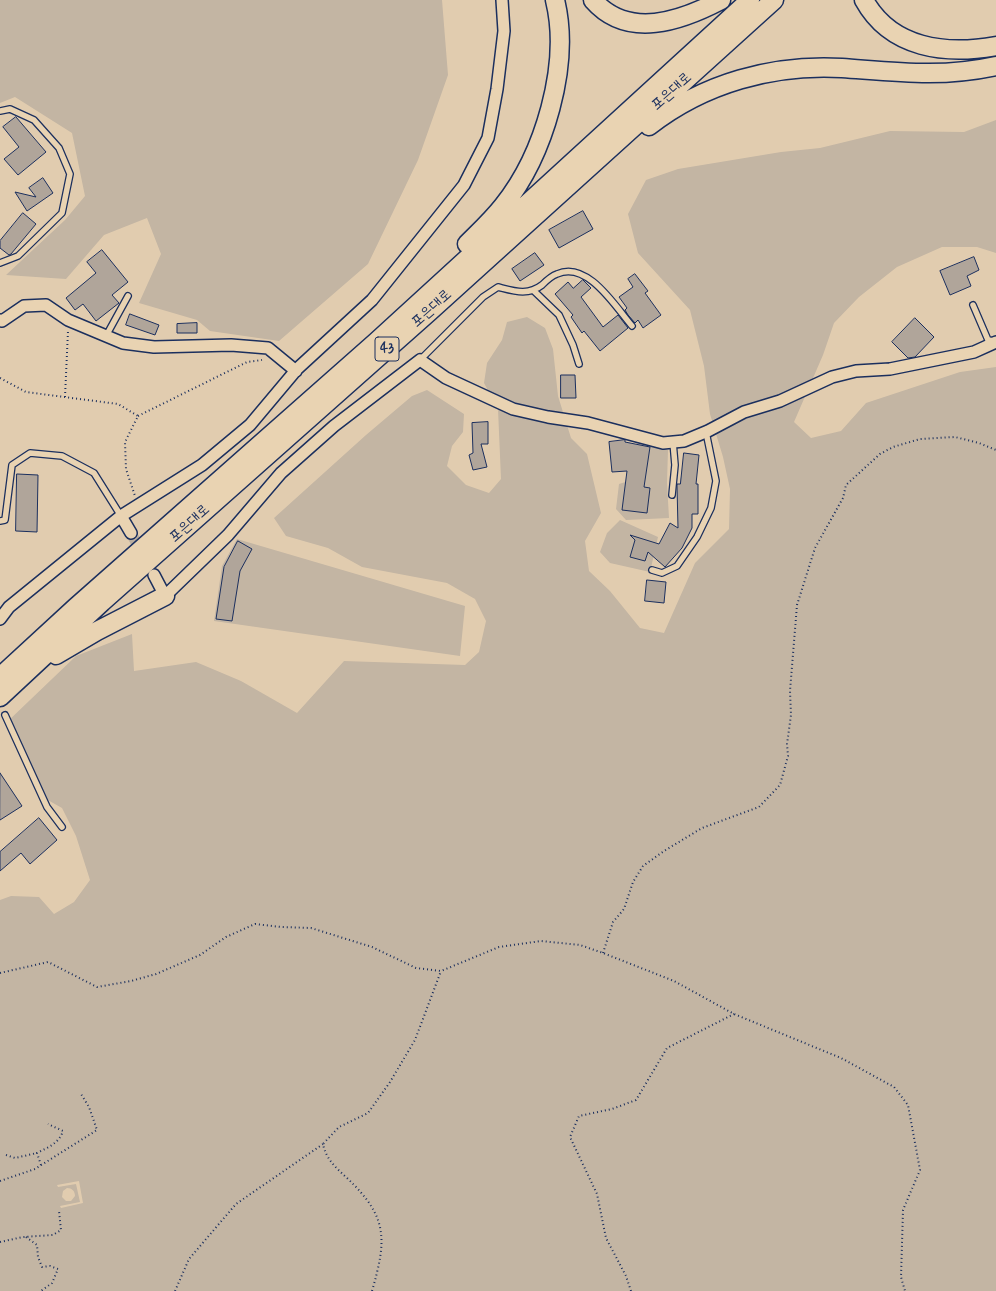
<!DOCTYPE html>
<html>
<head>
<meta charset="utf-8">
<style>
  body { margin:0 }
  canvas { display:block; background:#e1ccaf }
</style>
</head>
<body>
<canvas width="996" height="1291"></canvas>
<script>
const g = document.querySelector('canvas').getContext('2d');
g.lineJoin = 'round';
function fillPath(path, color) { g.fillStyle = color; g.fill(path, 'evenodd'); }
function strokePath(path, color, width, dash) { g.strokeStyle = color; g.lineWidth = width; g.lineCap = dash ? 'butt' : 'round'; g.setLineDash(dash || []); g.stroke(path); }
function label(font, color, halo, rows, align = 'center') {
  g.font = font + ' Mynerve,"Poor Story",sans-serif'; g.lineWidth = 3; g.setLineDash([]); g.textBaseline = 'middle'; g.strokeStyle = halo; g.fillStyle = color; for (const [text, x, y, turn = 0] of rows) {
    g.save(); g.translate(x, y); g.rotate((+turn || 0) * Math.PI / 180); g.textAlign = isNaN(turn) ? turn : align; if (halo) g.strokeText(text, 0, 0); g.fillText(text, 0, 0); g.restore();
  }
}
const green = new Path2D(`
  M0,0H442L448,75L418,160L368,264L279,341L210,331L197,320L139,303L161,254L147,218L104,235L66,279L6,275L65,220L85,196L72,133L15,97L0,103Z
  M996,120V253L977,247H942L897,267L859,297L834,323L823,355L794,422L811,438L841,431L866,403L960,372L996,367V1291H0V900L11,896L39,897L54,914L74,902L90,880L76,836L62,808L37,794L23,756L6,723L76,656L132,634L134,671L196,662L241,681L297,713L344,661L465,665L479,652L486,621L475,599L447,583L362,567L328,548L286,536L274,518L366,435L412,396L427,390L464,414L463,432L452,446L447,466L466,485L489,493L501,479L498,409L484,383L487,363L502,340L507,322L527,317L545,328L553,349L558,396L571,438L587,454L601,513L585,541L589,571L610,591L640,628L664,633L695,563L729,529L730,489L723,457L710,414L704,366L690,310L638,253L628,214L646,180L678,169L781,152L820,148L890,131L964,132ZM79,1181L83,1203L61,1208L60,1206L80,1202L76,1184L58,1187L57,1185ZM67,1188C72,1188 75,1191 75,1196L71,1201H66L62,1197L63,1191Z
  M640,439L654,443L668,450L667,483L669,518L626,520L616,509L619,484L635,479L631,475L636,444Z
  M620,520L658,537L650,572L610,563L600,552L607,533Z
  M237,539L465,606L460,656L214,621L222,566Z`);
const building = new Path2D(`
  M16,117L46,152L18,175L4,159L19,147L3,127Z
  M43,178L53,193L27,211L15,192L36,197L29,188Z
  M583,211L593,229L559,248L549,230Z
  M23,213L36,224L11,254L9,255L0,248V241Z
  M102,250L128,282L112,295L119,303L96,321L83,304L75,310L66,298L96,273L87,262Z
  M535,253L544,265L520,281L512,269Z
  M974,257L979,270L967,276L971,286L950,295L940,271Z
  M635,274L648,291L645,293L661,315L643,328L638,320L635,323L628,315L625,310L627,308L619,297L633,287L628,279Z
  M583,280L591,288L581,297L603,327L618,315L628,328L600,351L584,331L582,333L571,317L573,315L555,294L568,282L573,288Z
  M130,314L159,325L155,335L126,325Z
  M915,318L934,337L915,357L908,358L892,342Z
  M197,323V333H177V324Z
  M561,375H575L576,398H561Z
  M488,422V444H481L487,467L473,470L469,455L473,453L472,423Z
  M625,440V442L650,447L644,487L650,488L647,513L622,510L627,471L612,472L609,442Z
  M684,453L699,455L696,484H698V514H692V528L682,548L665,567L648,552L645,561L630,557L635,540L630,535L659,544L670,523L678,528L677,486V484H680Z
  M17,474L38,475L37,532L16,531Z
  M238,541L252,549L240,571L232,621L216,619L224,567Z
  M647,580L666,582L664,603L645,601Z
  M0,773L22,806L0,820Z
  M39,818L57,840L30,864L21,853L0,871V852Z`);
const minorTunnel = new Path2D(`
  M131,533L143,555`);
const path = new Path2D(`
  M0,378L26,392L118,404L138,416L125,442L126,469L135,496
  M65,397L68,331
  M138,416L247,362L262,360
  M603,953L613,922L624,909L633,882L643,866L664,851L702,828L759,807L780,785L788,756L787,744L791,715L790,691L797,605L815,548L843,498L846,485L880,454L893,447L920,439L955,437L979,443L996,450
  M0,973L48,962L97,987L131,981L156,974L200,955L226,937L255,924L281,927L311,928L372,947L416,968L441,971L499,947L541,941L580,945L603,953L674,981L734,1014L841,1058L894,1087L908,1105L920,1170L903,1210L901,1277L905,1291
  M6,1155L15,1158L37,1153
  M41,1165L37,1153C49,1147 59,1143 63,1131L48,1124
  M0,1181L35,1169L97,1130L89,1107L81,1094
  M26,1237L37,1245L38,1257L42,1267L50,1266L58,1269L52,1283L41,1291
  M0,1242L23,1237L53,1235L61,1230L59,1211
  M175,1291L189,1259L236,1204L323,1144
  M372,1291C387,1239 388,1217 347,1178C336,1168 326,1159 323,1144L339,1127L368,1113L390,1082L415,1040L441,971
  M631,1291L626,1276L606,1238L597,1194L570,1137L579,1116L612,1109L636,1100L667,1048L734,1014`);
const service = new Path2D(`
  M0,111L10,109L34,120L59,148L70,174L62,213L18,256L0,263
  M534,291L559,315L573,345L579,364
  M973,305L988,340L994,341
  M106,336L128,296
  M420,360L483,297L498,287C514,291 528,296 542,285C546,281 551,276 557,274C587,260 615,306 632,326
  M672,495L675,465L673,442
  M0,521L5,520L12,465L30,453L62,456L94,473L121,516
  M652,570L662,573L677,566L697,537L711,508L716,481L706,432
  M5,715L47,807L62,827`);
const minor = new Path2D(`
  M0,320L2,321L24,306L46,305L68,320L123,343L154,347L231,345L268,348L296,371
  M121,516L131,533
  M154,575L165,596L228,535L281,473L334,426L420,360L446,378L513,409L548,417L588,423L663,443L684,441L708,431L744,412L780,401L832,377L856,371L890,369L974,352L996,342
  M0,619L9,607L121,516L202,465L250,425L297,369L372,300L464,185L488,138L497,89L504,31L502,0`);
const trunk = new Path2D(`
  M593,0C628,40 681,21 721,0
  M864,0C891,49 946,55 996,46
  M649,126C704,83 773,64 842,68C897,72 941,78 996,66
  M467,244C479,232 492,220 503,206C544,155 571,65 555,0
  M56,655L97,631L165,596
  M0,677L76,607L376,342L750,0
  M0,697L102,602L429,312L774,0`);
const shields = [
  [387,349,24]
];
const shieldNames = [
  ["43",387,349]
];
const streetNames = [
  ["포은대로",672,92,-42],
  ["포은대로",432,309,-42],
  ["포은대로",190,524,-42]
];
fillPath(green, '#c3b5a3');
fillPath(building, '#b0a59a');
strokePath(building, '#1b2f5e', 1);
strokePath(minorTunnel, '#b9ad9f', 11, [11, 5.5]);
strokePath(service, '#1b2f5e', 8);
strokePath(minor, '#1b2f5e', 14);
strokePath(trunk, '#1b2f5e', 21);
strokePath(path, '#1b2f5e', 2, [1, 3]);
strokePath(service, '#e9d3b2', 5.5);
strokePath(minor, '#e9d3b2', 11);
strokePath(trunk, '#e9d3b2', 18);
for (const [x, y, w] of shields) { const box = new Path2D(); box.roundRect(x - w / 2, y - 12, w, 24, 3); g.fillStyle = '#e9d3b2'; g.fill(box); strokePath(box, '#1b2f5e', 1); }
label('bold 14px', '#1b2f5e', null, shieldNames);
label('15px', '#1b2f5e', '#e9d3b2', streetNames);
</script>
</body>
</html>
